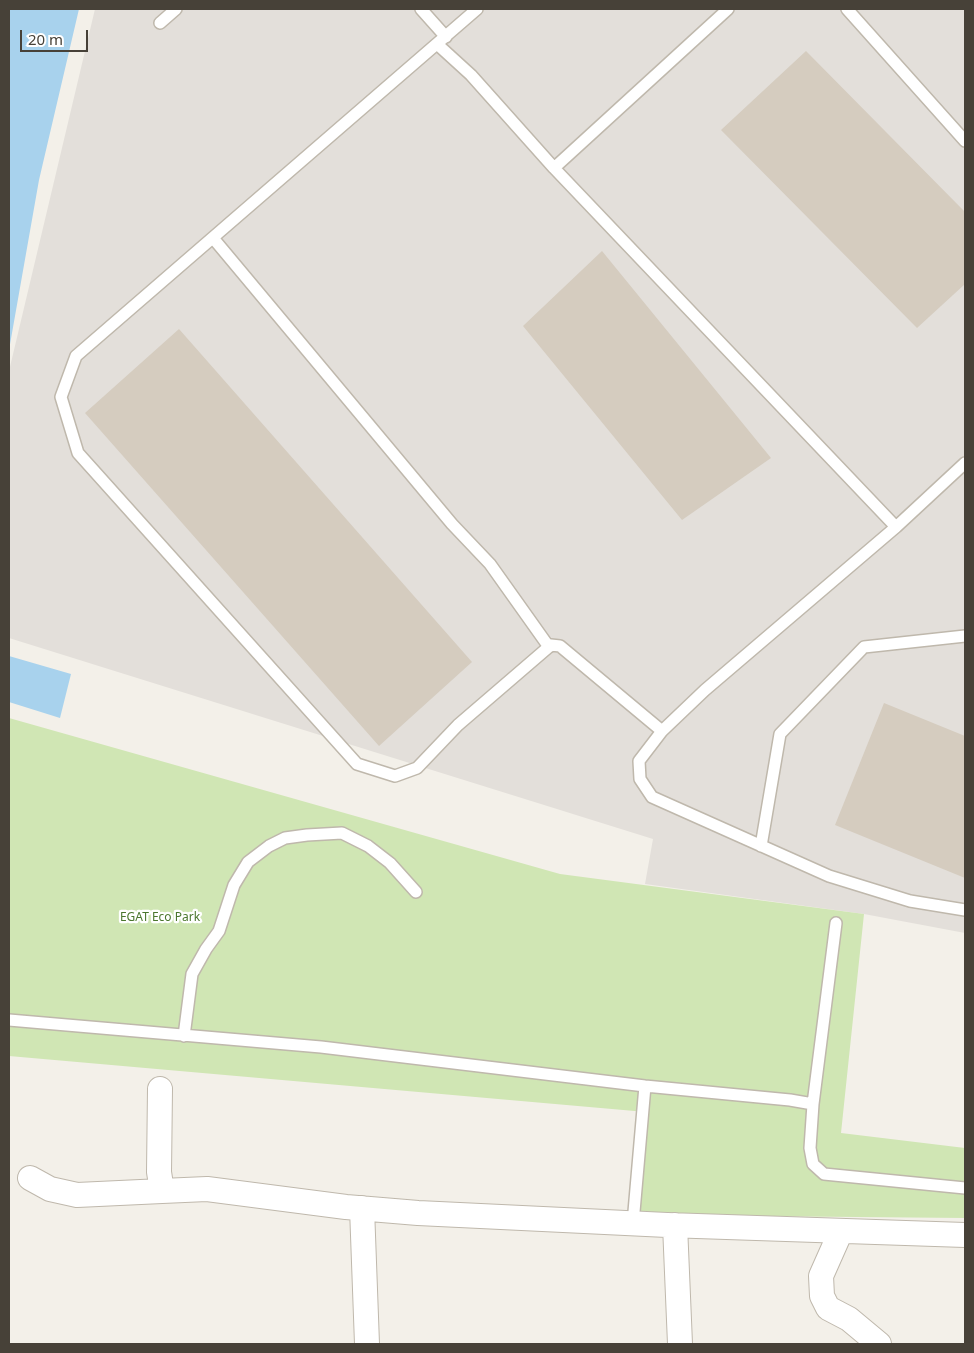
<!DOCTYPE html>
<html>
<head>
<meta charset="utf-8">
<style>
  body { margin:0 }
  #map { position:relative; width:974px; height:1353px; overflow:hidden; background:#f3f0e9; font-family:"Noto Sans",sans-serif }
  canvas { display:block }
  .frame { position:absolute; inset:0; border:10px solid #474138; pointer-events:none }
  .scale { position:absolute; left:20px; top:30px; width:68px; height:22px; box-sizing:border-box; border:2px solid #474138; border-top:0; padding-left:6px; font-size:15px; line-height:18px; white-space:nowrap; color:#474138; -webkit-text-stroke:4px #fff; paint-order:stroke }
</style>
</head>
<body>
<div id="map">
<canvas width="974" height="1353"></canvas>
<div class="frame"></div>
<div class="scale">20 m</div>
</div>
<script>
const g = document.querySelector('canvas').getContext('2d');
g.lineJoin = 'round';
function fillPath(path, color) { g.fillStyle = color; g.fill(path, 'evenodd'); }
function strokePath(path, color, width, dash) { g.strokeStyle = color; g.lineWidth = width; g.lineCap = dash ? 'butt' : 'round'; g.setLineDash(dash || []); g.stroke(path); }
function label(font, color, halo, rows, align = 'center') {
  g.font = font + ' "Noto Sans",sans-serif'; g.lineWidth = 4.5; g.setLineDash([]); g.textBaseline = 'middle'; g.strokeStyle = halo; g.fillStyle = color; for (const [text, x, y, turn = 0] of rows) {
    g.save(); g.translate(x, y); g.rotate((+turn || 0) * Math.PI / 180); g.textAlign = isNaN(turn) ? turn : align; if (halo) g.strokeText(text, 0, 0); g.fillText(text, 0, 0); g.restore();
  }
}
const industrial = new Path2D(`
  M95,9H965V933L864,914L645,884L653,839L9,638V371Z`);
const green = new Path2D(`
  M9,718L560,874L864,914L841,1133L965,1148V1218L640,1215L646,1112L9,1056Z`);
const water = new Path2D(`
  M9,9H79L39,180L9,350Z
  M9,656L71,674L60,718L9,702Z`);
const building = new Path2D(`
  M806,51L965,212V284L917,328L721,130Z
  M602,251L771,458L682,520L523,326Z
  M179,329L472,662L379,746L85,413Z
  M884,703L965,736V878L835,825Z`);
const service = new Path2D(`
  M421,9L446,37
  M477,9L76,356L61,397L78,453L357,764L395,776L417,768L458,725L551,645L560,646L662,731
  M847,9L965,141
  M160,23L176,9
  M437,44L471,75L554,168L896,527
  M554,168L728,9
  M213,238L452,524L490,564L549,647
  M965,463L896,527L705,690L662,731L639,761L640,779L652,797L829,876L910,901L965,910
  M761,846L780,734L864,647L965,636
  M836,923L813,1104L810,1148L813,1164L824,1174L965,1188
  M9,1020L321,1047L645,1086L790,1100L813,1104
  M184,1036L192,974L206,949L219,931L234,885L248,862L269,846L285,838L307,835L342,833L368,846L390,863L416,892
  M633,1223L645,1086`);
const minor = new Path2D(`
  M160,1089L159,1172L162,1191L207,1189L346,1207L418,1213L667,1225L965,1235
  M30,1178L50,1189L77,1195L162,1191
  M362,1208L367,1344
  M675,1225L680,1344
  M841,1231L821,1276L822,1296L828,1308L849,1319L879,1344`);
const parkNames = [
  ["EGAT Eco Park",160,918]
];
fillPath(industrial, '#e3dfda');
fillPath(green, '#d0e6b4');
fillPath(water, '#a8d2ed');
fillPath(building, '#d5ccbf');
strokePath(service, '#bfb8ac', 14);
strokePath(minor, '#bfb8ac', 26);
strokePath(service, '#fff', 11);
strokePath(minor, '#fff', 24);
label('12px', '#4a762d', '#fff', parkNames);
</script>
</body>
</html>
